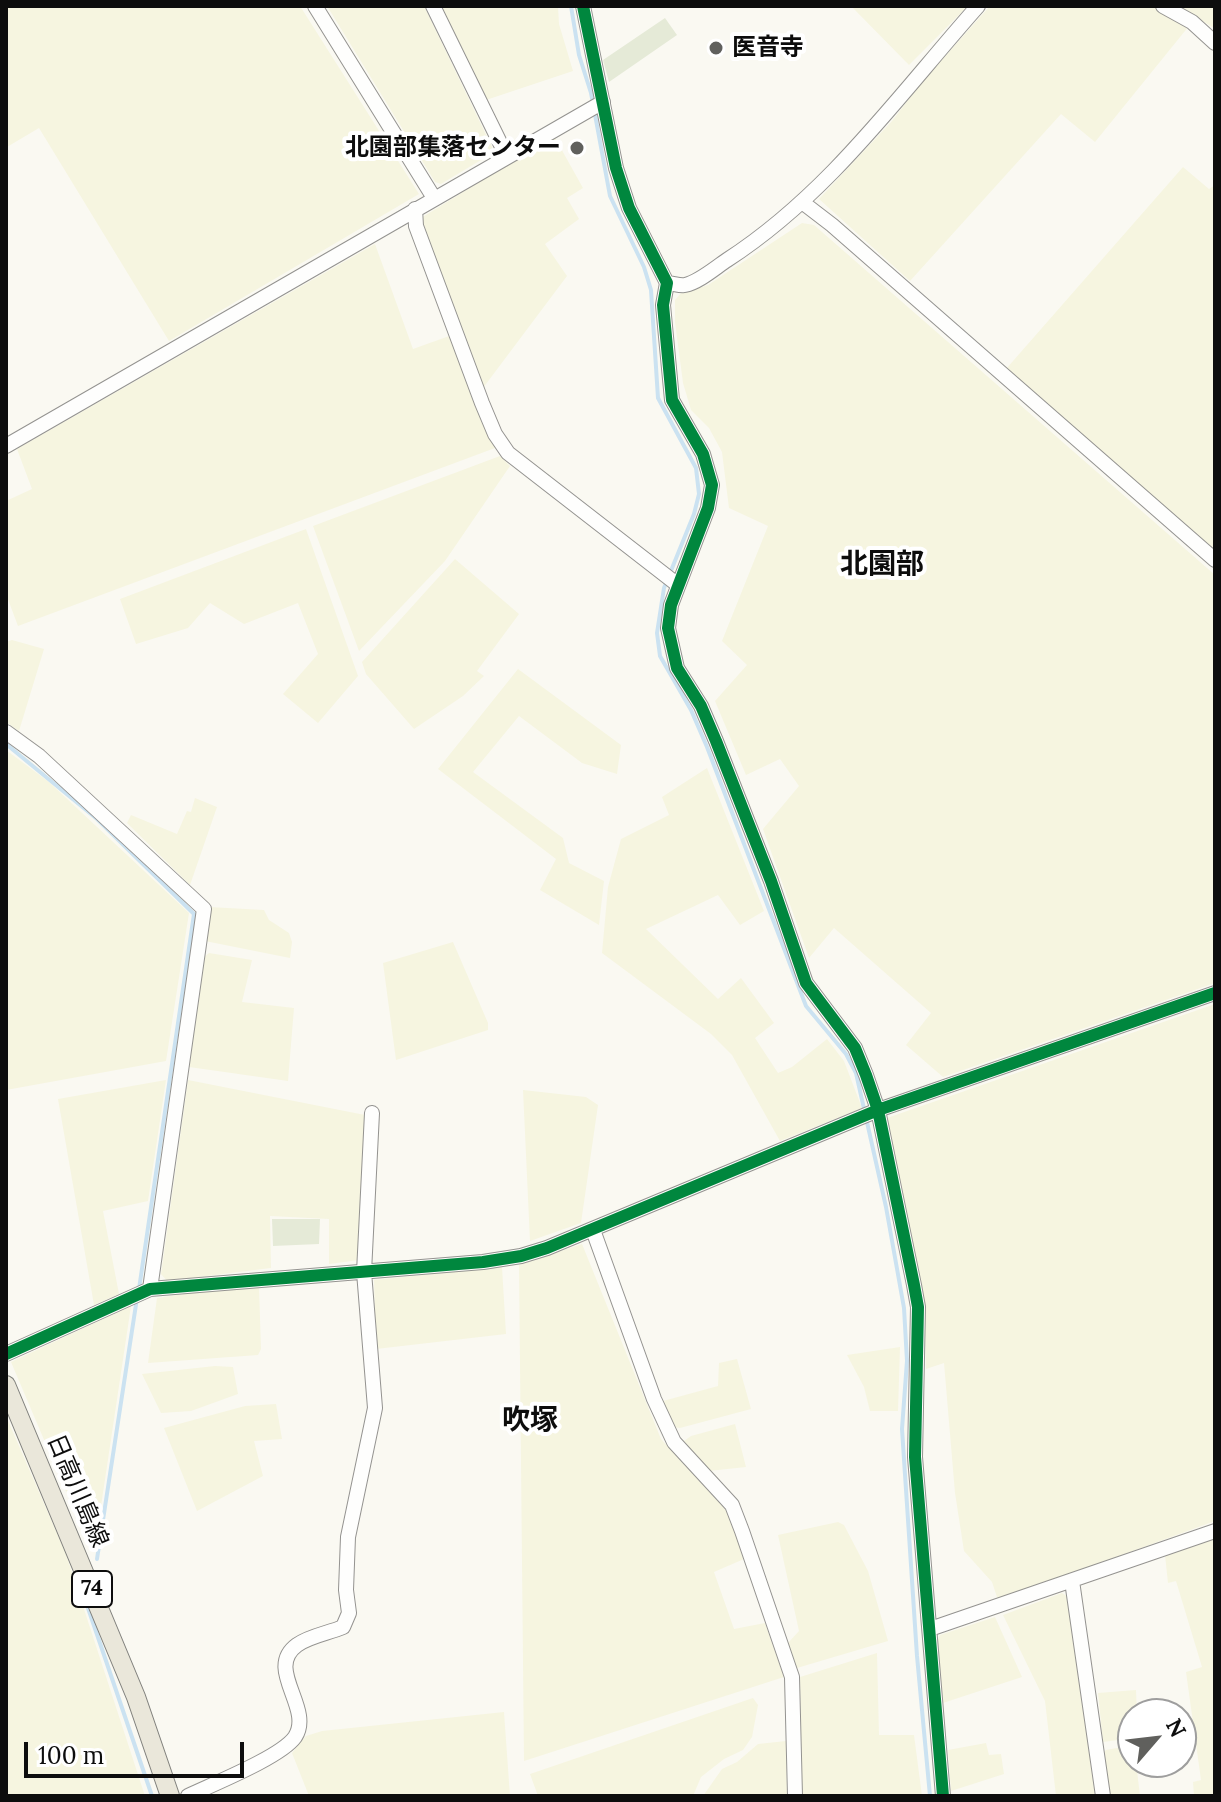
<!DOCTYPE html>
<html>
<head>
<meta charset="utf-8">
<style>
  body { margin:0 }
  #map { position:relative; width:1221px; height:1802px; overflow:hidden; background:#faf9f2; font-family:Lora,serif }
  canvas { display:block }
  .frame { position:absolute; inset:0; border:8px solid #0d0d0d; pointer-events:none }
  .north { position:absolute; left:1117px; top:1698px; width:80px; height:80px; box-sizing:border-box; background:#fff; border:2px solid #9e9e9e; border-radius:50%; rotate:62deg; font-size:22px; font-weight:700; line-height:32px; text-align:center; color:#0d0d0d }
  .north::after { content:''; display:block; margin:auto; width:28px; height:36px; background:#60605d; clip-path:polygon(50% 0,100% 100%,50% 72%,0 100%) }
  .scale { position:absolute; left:24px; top:1742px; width:220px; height:36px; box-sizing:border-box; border:4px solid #0d0d0d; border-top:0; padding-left:10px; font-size:24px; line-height:28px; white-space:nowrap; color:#0d0d0d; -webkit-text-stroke:6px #fff; paint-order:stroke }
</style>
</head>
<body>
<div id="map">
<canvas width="1221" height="1802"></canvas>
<div class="frame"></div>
<div class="north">N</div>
<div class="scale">100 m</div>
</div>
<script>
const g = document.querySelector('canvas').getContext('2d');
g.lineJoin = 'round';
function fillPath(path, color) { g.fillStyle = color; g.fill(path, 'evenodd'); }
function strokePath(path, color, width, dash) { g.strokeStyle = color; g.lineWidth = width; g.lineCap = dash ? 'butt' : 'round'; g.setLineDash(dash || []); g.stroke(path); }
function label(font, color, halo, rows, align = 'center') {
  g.font = font + ' Lora,"Noto Sans JP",serif'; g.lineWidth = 8; g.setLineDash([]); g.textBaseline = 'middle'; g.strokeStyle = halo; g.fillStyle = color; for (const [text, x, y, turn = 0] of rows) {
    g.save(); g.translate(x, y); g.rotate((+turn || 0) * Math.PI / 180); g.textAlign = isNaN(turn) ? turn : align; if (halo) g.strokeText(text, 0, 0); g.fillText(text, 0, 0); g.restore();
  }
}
const farmland = new Path2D(`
  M6,6H300L419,194L169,341L39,128L7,147L6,145Z
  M327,6H424L492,147L491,154L441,184L435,182Z
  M441,6H558L559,24L573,71L486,100Z
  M851,6H968L909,65Z
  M990,6H1152L1189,26L1095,142L1061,114L910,281L819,199L892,121L922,82Z
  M1177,6H1215V29L1214,28Z
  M554,136L583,188L567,198L579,219L545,244L567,276L483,388L421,218Z
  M1183,167L1209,189L1215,185V552L1006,369Z
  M802,223L814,225L1215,575V983L943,1077L906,1045L931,1013L834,928L809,958L763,829L799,786L780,759L746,775L715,701L747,665L722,641L768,526L729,508L722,452L709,428L691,410L683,383L675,322V300L681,293L708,285Z
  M375,244L413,349L452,335L495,448L18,626L6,594V501L32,489L17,449Z
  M500,456L510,466L445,561L359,651L313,526Z
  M306,529L358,676L318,723L283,694L318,654L298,603L244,624L210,603L188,628L136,644L120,599Z
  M455,559L519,614L477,671L484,676L463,696L414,729L366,674L362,662Z
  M12,640L44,649L19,731L6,722V642Z
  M518,669L621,745L617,774L582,763L519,716L473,772L563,838L569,863L604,881L599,925L540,890L556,859L438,769Z
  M6,750L49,782L189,913L166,1061L6,1090Z
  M707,768L764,911L740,925L718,895L646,929L718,999L741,978L774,1023L755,1038L778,1073L792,1067L827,1039L844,1061L862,1108L780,1141L732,1055L711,1034L602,953L608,887L621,839L669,815L662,797Z
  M195,798L217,807L190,885L127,823L131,815L177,834L187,811L191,812Z
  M209,907L264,910L269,920L289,933L292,942L290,958L205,941Z
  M453,942L488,1023V1030L396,1060L383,963Z
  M209,953L252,960L242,1002L294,1008L288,1081L189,1067L203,958Z
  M1215,1004V1521L998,1600L992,1582L964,1551L955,1493L944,1363L926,1369L924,1296L887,1118Z
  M166,1080L148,1201L103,1211L119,1294L94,1305L58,1099Z
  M188,1080L365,1115L359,1260L329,1264V1219L270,1216L271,1268L167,1281L161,1274Z
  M523,1090L586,1097L598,1105L581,1223L530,1241Z
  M582,1244L661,1439L728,1512L744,1559L714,1572L734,1629L765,1623L784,1677L524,1761L519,1265Z
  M502,1267L506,1334L376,1349L374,1280Z
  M259,1287L261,1349L258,1355L148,1363L157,1298L218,1289Z
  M131,1306L95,1546L90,1548L11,1362Z
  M900,1347L898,1411H870L864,1387L847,1355Z
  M737,1359L751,1409L680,1428L673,1427L663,1401L718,1386L719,1363Z
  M215,1366L233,1367L238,1394L191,1411L161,1413L142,1374Z
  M276,1404L282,1439L254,1441L263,1476L197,1511L164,1428L245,1406Z
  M6,1416L66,1554L145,1796H6Z
  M735,1424L746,1467L709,1471L683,1446L684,1441L691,1436Z
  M838,1522L844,1525L868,1571L888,1641L797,1668L788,1643L799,1631L778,1535Z
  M1215,1537V1796H1194L1193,1782L1201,1780L1186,1672L1202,1667L1176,1581L1168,1583L1165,1555Z
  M1062,1593L1070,1598L1095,1796H1056L1045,1701L1003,1615Z
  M995,1617L1022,1677L943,1703L937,1641L940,1635Z
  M877,1653L879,1735H914L922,1796H802L800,1677Z
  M1136,1690L1137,1714H1133V1738L1103,1742L1098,1693Z
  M753,1698L758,1705L752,1737L743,1750L724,1759L701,1777L693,1796L672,1794L669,1796H538L530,1774Z
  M504,1712L510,1796H309L292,1753L306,1736L322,1731Z
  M786,1741L787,1796H703L722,1769L737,1762L758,1744Z
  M986,1743L989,1755L1001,1754L1004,1774L951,1791L948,1750Z
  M1133,1745V1762H1136L1140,1796H1109L1103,1753L1106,1750Z`);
const cemetery = new Path2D(`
  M665,18L677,35L609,82L603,60Z
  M272,1219H320L319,1244L273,1246Z`);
const stream = new Path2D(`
  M571,6L579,55L591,93L610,196L644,267L651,290L658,398L696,468L699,494L694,514L664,588L657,633L660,656L691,710L707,747L806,1006L846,1054L856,1073L886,1207L904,1308L907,1361L902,1429L917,1656L930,1796
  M6,744L97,819L194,914L139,1289
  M97,1559L137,1298
  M88,1608L152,1796`);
const minor = new Path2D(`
  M315,6L434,198
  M433,6L507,157
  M583,6L616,168L629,208L667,283L663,305L672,400L703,454L712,485L708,508L671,605L668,628L677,668L701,706L716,741L771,881L806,983L855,1048L866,1075L878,1110L914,1285L918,1307L915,1457L943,1796
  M1163,6L1192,22L1215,43
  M802,202L832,225L1215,560
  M415,209L416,226L482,403L495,434L508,453L678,585
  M667,283C672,283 680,286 685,285C699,282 715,268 727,260C829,194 899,95 978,6
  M6,446L603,102
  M6,732L39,756L204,909L150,1289
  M593,1230L654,1399L674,1442L732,1505L742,1531L792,1677L795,1796
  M6,1354L150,1289L483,1262L521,1256L547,1248L878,1110L1215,993
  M1072,1581L1103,1796
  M930,1629L1215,1531
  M188,1796C213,1784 281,1757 295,1737C314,1708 264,1669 297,1645C309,1636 329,1633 343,1627L349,1613L346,1590L348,1537L375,1408L364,1272L372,1113`);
const major = new Path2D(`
  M6,1385L136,1697L170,1796`);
const cycleway = new Path2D(`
  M583,6L616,168L629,208L667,283L663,305L672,400L703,454L712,485L708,508L671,605L668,628L677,668L701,706L716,741L771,881L806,983L855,1048L866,1075L878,1110L914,1285L918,1307L915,1457L943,1796
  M6,1354L150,1289L483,1262L521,1256L547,1248L878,1110L1215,993`);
const markers = [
  [716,48,8,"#60605d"],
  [577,148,8,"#60605d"]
];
const shields = [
  [92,1589,40]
];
const shieldNames = [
  ["74",92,1589]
];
const poiNames = [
  ["医音寺",732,48],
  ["北園部集落センター",561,148,"right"]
];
const streetNames = [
  ["日高川島線",77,1491,67]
];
const quarterNames = [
  ["北園部",882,565],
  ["吹塚",530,1421]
];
fillPath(farmland, '#f6f5e0');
fillPath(cemetery, '#e5ead7');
strokePath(stream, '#cbe2f1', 4);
strokePath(minor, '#949390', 16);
strokePath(major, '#81817d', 20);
strokePath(minor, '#fefefd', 14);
strokePath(major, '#eae7da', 18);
strokePath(cycleway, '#00873e', 12);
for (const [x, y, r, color] of markers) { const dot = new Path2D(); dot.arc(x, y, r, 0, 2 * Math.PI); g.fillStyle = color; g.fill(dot); strokePath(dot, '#fff', 3); }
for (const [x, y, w] of shields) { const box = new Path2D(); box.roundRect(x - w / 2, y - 18, w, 36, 6); g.fillStyle = '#fff'; g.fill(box); strokePath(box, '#0d0d0d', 2); }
label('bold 22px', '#0d0d0d', null, shieldNames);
label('bold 24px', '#0d0d0d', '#fff', poiNames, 'left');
label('24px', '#0d0d0d', '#fff', streetNames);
label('bold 28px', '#0d0d0d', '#fff', quarterNames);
</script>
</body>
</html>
